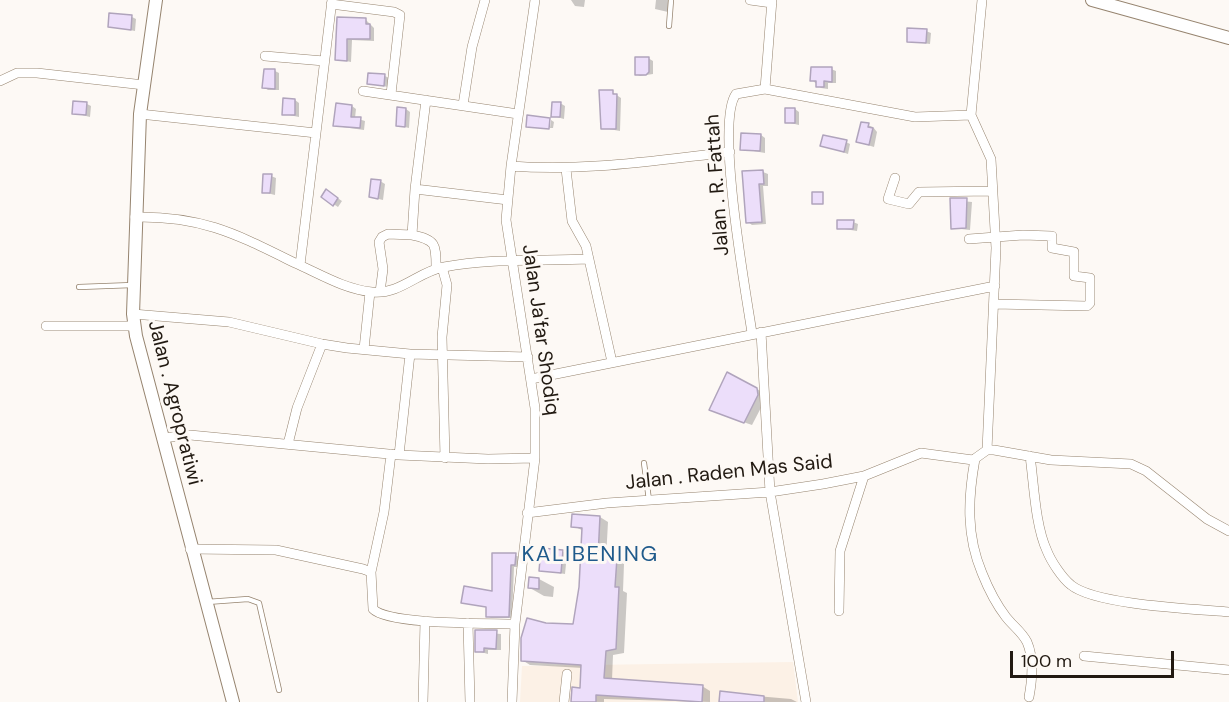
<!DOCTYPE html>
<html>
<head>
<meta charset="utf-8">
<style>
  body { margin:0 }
  #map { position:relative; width:1229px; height:702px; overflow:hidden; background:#fdf9f5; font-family:"DM Sans",sans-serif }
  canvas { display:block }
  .scale { position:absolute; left:1010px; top:651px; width:164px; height:27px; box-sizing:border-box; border:3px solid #221a12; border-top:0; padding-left:8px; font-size:18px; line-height:21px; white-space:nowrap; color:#221a12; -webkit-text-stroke:4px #fdf9f5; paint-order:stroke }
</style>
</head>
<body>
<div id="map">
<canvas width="1229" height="702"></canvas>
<div class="scale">100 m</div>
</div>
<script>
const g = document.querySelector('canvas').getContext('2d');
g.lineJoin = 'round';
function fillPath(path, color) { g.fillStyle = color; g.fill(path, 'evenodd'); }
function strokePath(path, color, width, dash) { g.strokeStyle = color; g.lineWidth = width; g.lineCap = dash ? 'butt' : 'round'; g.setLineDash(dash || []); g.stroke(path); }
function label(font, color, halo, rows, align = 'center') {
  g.font = font + ' "DM Sans",sans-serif'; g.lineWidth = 6; g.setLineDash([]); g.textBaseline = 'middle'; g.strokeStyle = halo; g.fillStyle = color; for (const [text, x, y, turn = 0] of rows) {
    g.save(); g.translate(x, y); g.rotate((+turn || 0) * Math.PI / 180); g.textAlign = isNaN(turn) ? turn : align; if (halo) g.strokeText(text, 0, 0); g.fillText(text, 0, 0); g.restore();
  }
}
const built = new Path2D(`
  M793,662L798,702H520L522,666Z`);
const shadow = new Path2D(`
  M571,0H585L584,7L575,6Z
  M656,0H668V12L655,9Z
  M132,17L136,19L135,31L109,26Z
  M339,18L365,19L374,28V41L352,40L351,62L336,59Z
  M926,31L931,33L930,44L908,41Z
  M648,58L653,61V74L640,76L636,74Z
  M831,69L836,71V83H828V89L821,88L812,80Z
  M275,71L279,73V90H268L264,87Z
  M385,76L389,78L388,87L368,83Z
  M612,92L621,98L620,131L603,128Z
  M295,100L299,103V117L284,114Z
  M560,103L565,106L564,119L553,116Z
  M87,104L91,106L90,117L74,113Z
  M352,106L356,109L355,118L365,121L364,130L335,126Z
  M406,109L410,112L409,128L397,125Z
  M795,109L799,112V125L786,122Z
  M551,120L554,122L553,128H550Z
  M862,123L873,127L877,132L874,147L858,142Z
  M761,135L765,138V153L742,149Z
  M846,142L850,144L848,154L822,145Z
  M744,172H763L768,174V186H763L766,224L752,225L748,222Z
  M271,176L276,178L275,195L263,192Z
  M380,181L385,184L383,200L370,197Z
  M327,191L342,201L338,207L323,197Z
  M952,200L972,202L970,230L952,228Z
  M853,222L858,224L857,231L838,228Z
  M757,389L764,393L765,400L752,425L717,413Z
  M573,516L600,517L608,522L606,559H616L624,564L623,591L627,593L624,653L613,655L612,680L702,686L710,691V702L604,699V702H573L581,689L583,668L530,665L522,660L546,625L574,626L581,587L584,531L573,526Z
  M562,551L567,554L565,574L540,570Z
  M515,555L519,557L518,567H514L512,618H491L487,616V607L463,602L493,592Z
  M539,579L554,587L553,597L544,596L530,588Z
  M476,632L501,634V650H488V654L477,651Z
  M722,693L791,699L797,702H721Z`);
const building = new Path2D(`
  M109,13L132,15L131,30L108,27Z
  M337,17L366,18V24H370V39H347V61L335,60Z
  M907,28L927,29L926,43L907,42Z
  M635,57H649V72L646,75H635Z
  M811,67H832V82L824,81V87H816V81H810Z
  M264,69H275V89L262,88Z
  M368,73L385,74L384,86L367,84Z
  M599,90H613V94H617L616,129H601Z
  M283,98L295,99V115H282Z
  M73,101L87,102L86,115L72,114Z
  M552,102H561L560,117H551Z
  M336,103L352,105L351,117H361L360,128L333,126Z
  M397,107L406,108L405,127L396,126Z
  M785,108H795V123H785Z
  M527,115L550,118L549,129L526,127Z
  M861,122L869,123L868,127L873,128L869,145L856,142Z
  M741,133L761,134L760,151L740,150Z
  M823,135L847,140L844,152L820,146Z
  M763,170L764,184H759L762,222L746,223L742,171Z
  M263,174H272L270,193H262Z
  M371,179L381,180L378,199L369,197Z
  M326,189L338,198L333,206L321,197Z
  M812,192H823V204H812Z
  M950,198H967L966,228L951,229Z
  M837,220H854L853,229H837Z
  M727,372L757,388L758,395L744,423L709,410Z
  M572,514L600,516L598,557L617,558L615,587H619L616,649L606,651L604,678L703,685L702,702L596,695V702H571L572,687L580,688L581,665L521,661V638L527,618L546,623L573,624L579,587L582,528L571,527Z
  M541,548L563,550L561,573L539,571Z
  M492,553H516L515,565H511L509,617H486V607L461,603L464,586L492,591Z
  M529,577L539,578V589L528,588Z
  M475,630H497L496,649L484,648V652H475Z
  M720,691L764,696V702H719Z`);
const service = new Path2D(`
  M669,26L671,0
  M79,287L133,285
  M644,463L649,500
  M207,602L248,599L259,603L279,690`);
const minor = new Path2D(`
  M750,0L772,3
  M982,0L971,115L991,159L996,248L987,450
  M331,4L394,12L400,15L391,94
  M265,56L324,61
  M0,81L17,73H37L144,85
  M765,89L772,0
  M363,91L518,114
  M426,100L415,189L508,200
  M463,105L472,47L485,0
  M140,114L316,133L332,0
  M511,166C584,172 657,160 730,152
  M566,169L572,221L586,246L612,362
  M895,178L888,199L909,204L919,192L992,191
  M415,189L412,235C437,240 436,245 436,269
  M135,217C203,216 236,234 295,263C320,274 344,289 372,292C400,295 419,271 444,267C489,258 543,261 589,259
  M969,239L1023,235L1052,236V248L1074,252V276L1090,278V303L1087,306L994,304
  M300,265L316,133
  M442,267L447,285L442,337L445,458
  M380,292L383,269L379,242L382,237L388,234L412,235
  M133,314L229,322L322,344L347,348L410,354L528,357
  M46,326H134
  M761,332L770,492L806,702
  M752,333C746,293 715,122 736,94L765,89L915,117L971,115
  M364,349L370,292
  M531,379L995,286
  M162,438L190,435L399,455L488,459L535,458
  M288,444L297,408L322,344
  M399,455L410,354
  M1030,456C1034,484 1035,525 1047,551C1051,561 1062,578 1071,585C1095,605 1195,609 1229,612
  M975,459C968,498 966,535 982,573C988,588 996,604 1006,617C1012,625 1022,632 1027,642C1034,658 1032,681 1029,697
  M527,513L607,503L770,492L823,484L864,476L921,453L973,460L987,450H994L1051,460L1131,464L1146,471L1207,519L1229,531
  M190,549L276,550L363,569L371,572L373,609C388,625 489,623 515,624
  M371,572L384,512L391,454
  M839,611L840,551L864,476
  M468,623L470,702
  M1084,656L1229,670
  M423,702L425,621
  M512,702L515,624L535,458V408L506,220L511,166L535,0
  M564,702L567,674`);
const tertiary = new Path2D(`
  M156,0L140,114L133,314L136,336L233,702
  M1092,0L1229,38`);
const streetNames = [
  ["Jalan . R. Fattah",718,185,-94],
  ["Jalan Ja'far Shodiq",540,330,82],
  ["Jalan . Agropratiwi",174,403,76],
  ["Jalan . Raden Mas Said",729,473,-6]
];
const quarterNames = [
  ["KALIBENING",590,555]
];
fillPath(built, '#fcf1e6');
fillPath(shadow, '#0003');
fillPath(building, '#ecdefa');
strokePath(building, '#b0a4bc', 1.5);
strokePath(service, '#96846f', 6);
strokePath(minor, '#96846f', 10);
strokePath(tertiary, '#96846f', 14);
strokePath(service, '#fff', 4.5);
strokePath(minor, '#fff', 9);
strokePath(tertiary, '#fff', 12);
label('20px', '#221a12', '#fdf9f5', streetNames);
g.letterSpacing = '1.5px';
label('22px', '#1f5a8b', '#fdf9f5', quarterNames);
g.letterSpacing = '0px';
</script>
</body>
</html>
